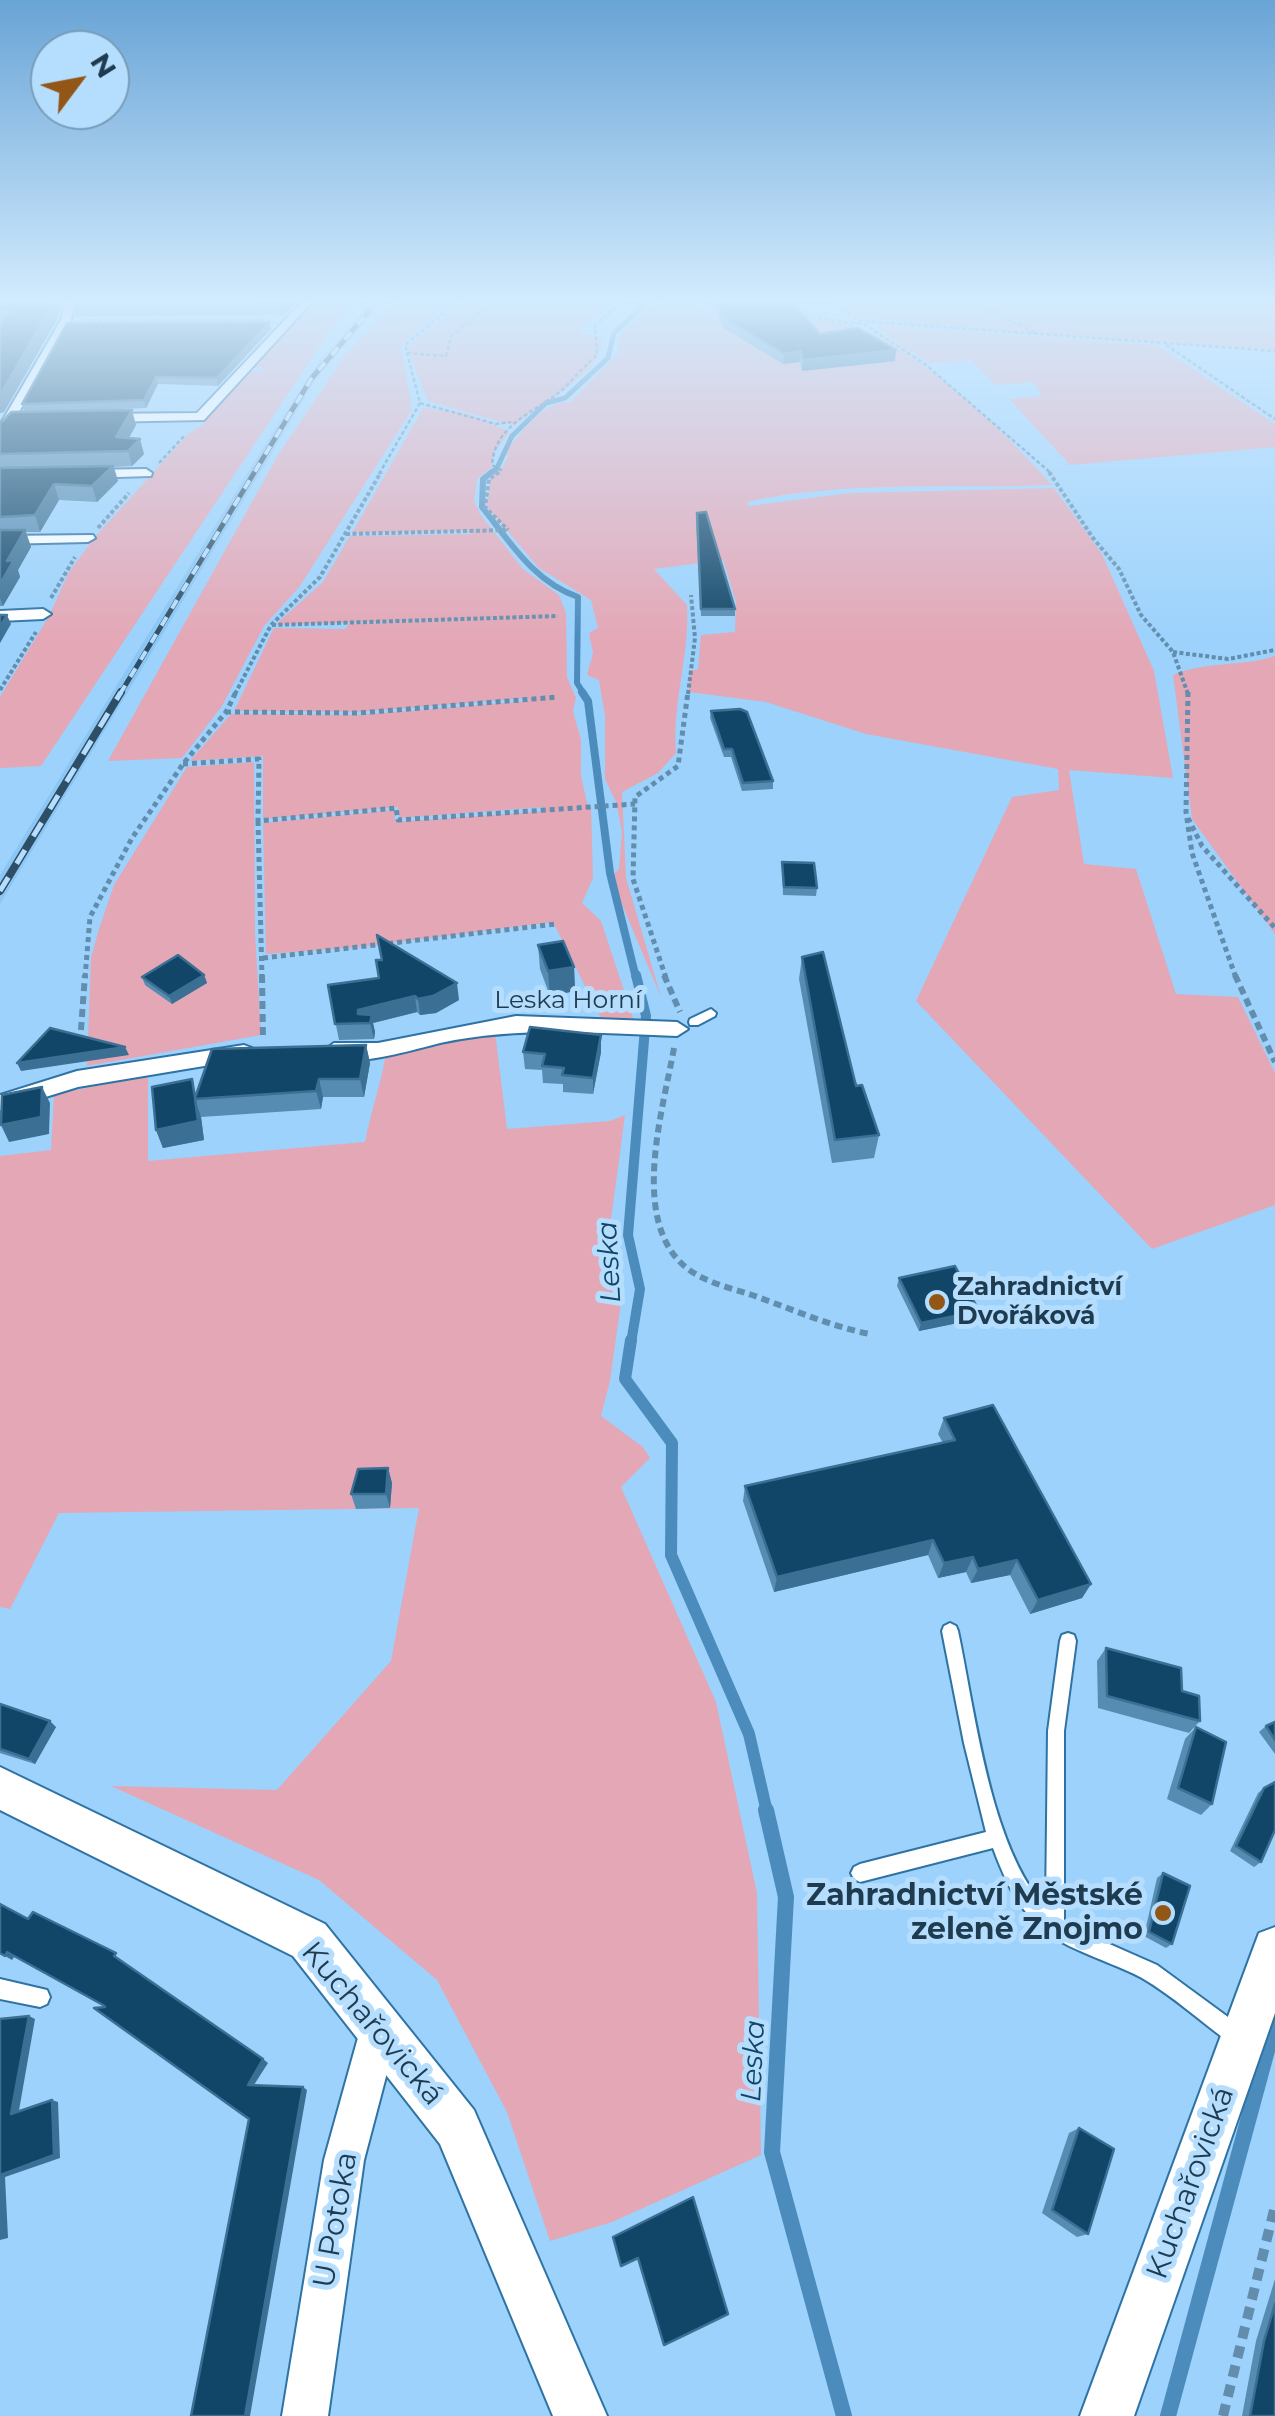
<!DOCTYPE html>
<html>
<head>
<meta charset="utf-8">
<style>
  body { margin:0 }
  #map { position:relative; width:1275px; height:2416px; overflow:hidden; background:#9cd2fc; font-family:Montserrat,sans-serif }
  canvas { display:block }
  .north { position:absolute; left:30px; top:30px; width:100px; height:100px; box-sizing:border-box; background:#b5ddfd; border:2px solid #799cb8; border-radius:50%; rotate:58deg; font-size:28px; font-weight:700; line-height:40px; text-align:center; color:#1e3b50 }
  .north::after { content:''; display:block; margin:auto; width:35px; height:45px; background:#925716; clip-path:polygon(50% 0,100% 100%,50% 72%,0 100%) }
</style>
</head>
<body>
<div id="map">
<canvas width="1275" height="2416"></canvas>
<div class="north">N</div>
</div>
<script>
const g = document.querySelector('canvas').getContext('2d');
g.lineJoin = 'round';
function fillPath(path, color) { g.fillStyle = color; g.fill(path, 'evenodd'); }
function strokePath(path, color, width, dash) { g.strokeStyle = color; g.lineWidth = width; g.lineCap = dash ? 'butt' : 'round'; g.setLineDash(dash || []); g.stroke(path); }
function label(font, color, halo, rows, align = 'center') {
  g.font = font + ' Montserrat,sans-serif'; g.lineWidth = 10; g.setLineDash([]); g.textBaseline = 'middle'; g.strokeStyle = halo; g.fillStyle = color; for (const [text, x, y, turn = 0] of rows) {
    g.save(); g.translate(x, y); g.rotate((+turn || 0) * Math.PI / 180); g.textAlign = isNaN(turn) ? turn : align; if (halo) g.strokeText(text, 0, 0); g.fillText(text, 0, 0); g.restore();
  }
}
const built = new Path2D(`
  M372,302H381L316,380L0,904V875L264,446L319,361Z`);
const green = new Path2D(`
  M313,302H357L329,332L41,766L0,768V697L49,616L69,572L95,537L188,434L201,426L249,371H261L263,367H253L290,324L302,323L292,322Z
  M395,302H453L401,345L411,402L409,407L413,408L300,586L264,626L222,706L182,758L108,761L278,455L345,355Z
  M461,302H614L578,331L603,340C598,379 542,400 515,426L428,401L407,348Z
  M657,302H700L692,311C742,313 797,311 846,324C911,340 1008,435 1052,485C952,489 845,480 747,502L749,506L849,493L1054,488L1102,554L1154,671L1173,778L1069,770L1084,864L1136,869L1176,994L1238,997L1275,1073V1205L1152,1249L916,1001L1012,797L1059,790L1058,769L866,734L766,702L689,692V670H698L701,635L735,632L736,602L723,560L654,569L687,605C690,655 672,702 676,753L658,773L622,792L626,878L661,997L619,897L609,887L611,877L619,869L622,832L616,802L605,779V716L599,680L587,675L593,653L589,633L598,628L591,600L539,568L487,507L491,476L502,468L508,457L505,452C523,432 541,402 570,402L620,352L617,347L621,333Z
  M835,302H1275V349L1031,334L855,318Z
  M876,325L1157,345L1275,424V447L1070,465L1009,399L1042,396L1033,382L996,385L971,360L929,363L894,342Z
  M423,408L469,414L510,432L495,451L491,468L477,479L474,500L480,514L523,569L559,595L566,613L567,677L576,698L573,711L581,740V775L587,803L591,807L593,878L582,903L601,921L635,1024L603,1022L553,922L361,947L266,954L263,823L394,810L395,822L545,811V807L399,818L398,807L263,819V756L190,761L231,714L358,715L529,701L528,698L358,712L234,711L274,628L346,629L348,624L514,618L275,625L323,582L350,536L474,534L466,531L352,533Z
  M1275,656V934L1192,819L1173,675C1206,661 1241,667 1275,656Z
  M254,762L255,933L261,1035L87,1066L91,958L98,932L114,885L187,767Z
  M495,1032L507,1129L610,1121L625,1115L606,1257L621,1302L610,1381L601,1416L643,1447L650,1458L621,1487L716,1702L757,1893L761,2155L612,2222L550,2241L507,2112L437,1980L319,1880L111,1786L277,1790L391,1661L419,1508L59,1513L10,1609L0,1607V1156L51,1150L54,1095L148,1074V1161L365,1142C371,1111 381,1084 386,1053Z`);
const streamFar5 = new Path2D(`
  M489,474L497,468L512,436L546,403L565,398L608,358L614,333L648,302`);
const streamFar4 = new Path2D(`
  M492,472L483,479L482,507C510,542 534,582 578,597L577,683L584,694`);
const streamFar3 = new Path2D(`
  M582,692L588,701L610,873L636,978`);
const streamFar2 = new Path2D(`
  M631,1343L640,1289L628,1235L646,1016L636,975`);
const streamFar1 = new Path2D(`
  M631,1340L625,1379L672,1443L671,1555L749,1734L767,1812`);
const stream = new Path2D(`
  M766,1810L786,1897L772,2152L844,2416
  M1168,2416L1275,2021`);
const pathFar4 = new Path2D(`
  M832,302L859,321L1275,351
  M972,302L1038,334
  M799,315L865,325L925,364L1052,474
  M85,320H267
  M1166,345L1275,419
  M407,353L446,356L451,337L487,306
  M420,403L496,424L511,422
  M159,463L185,435
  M379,474L420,403L405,345L457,302
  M495,474L501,470L492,465C495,424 534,413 562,390C574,379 584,366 597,355L595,326L621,302`);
const pathFar3 = new Path2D(`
  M499,472L489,479L485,507L508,530
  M1049,472L1093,538L1119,569L1141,615L1173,652L1188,694
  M98,528L129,493
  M346,534L508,530
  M51,598L75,557
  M272,625L558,616
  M1173,652L1228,659L1275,650
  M0,690L36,632
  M235,694L271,625L320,577L381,472
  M688,694L695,638L691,595`);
const pathFar2 = new Path2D(`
  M1188,692L1186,812L1192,853L1236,978
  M226,712L358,713L558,697
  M183,764L259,759L258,821L396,808L398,820L635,804
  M1188,818L1202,846L1275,928
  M258,821L262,978
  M263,958L556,924
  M85,978L90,917L132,838L183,764L226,712L236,692
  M666,978L633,879L635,797L678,766L688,692`);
const pathFar1 = new Path2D(`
  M262,975L263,1040
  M664,975L680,1012
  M1235,975L1275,1062
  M80,1043L85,975
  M674,1048C663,1110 628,1223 688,1269C707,1283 731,1288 752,1295C792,1309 829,1326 870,1334`);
const path = new Path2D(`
  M1223,2416L1275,2206`);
const service = new Path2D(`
  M711,1009L716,1013L715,1016L698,1025H690L689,1022L690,1019Z
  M950,1623L956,1626L958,1631C975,1711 990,1847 1046,1908L1048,1731L1060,1641L1062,1635L1068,1633L1074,1635L1076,1641L1064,1731V1924L1157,1965L1243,2028L1246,2035L1243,2042L1236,2045L1229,2042C1200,2021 1173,1996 1142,1978C1122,1967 1099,1960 1078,1950C1029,1929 1011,1897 993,1848L860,1882L854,1879L851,1873L854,1867L860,1864L986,1832L964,1743L942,1631L944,1626Z
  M0,1979L47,1990L50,1997L47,2004L40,2007L0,1999Z`);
const minor = new Path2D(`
  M65,302H75L71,320L6,435L0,439V425L61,320Z
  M302,302H312L204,420L100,422L94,418L100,414L197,413Z
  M146,469L152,473L151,476L85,478L79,474L85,470Z
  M93,535L95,538L88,542L0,544V536Z
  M0,611L43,609L51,614L43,619L0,621Z
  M516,1016L677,1022L688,1029L677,1036C597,1033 519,1026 440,1043C415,1049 341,1073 323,1051L334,1043H378Z
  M244,1045L252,1048L255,1053L252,1058L78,1087L0,1111V1095L77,1071Z
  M380,2008L394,2013L399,2027L364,2160L328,2416H282L324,2160L361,2027L366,2013Z`);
const tertiary = new Path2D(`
  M0,1767L325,1924L474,2110L607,2416H553L440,2144L293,1956L0,1810Z
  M1275,1927V2013L1134,2416H1080L1253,1949L1259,1933Z`);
const railFar1 = new Path2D(`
  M120,694L311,379L377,302`);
const rail = new Path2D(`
  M0,891L121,692`);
const wall = new Path2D(`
  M0,302L57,319L4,412L0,413V326L2,324H0Z
  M296,302L284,315L76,317L72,304Z
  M715,302H792L820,334L895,361L802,371L800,362L783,364L722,327Z
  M271,329L218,386L158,384L146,408L67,411L136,425L129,438L144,454L132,466L114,467L118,481L97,502L59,500L40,532H26L31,547L18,570L20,577L3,606H0V421H3L24,411L22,404Z
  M696,520L735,609V616H701Z
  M711,711L773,781V789L742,791L731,757H724L710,718Z
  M782,862L817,888L816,896L783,895Z
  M538,945L574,967L575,991L550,996L540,969Z
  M802,957L879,1135L874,1158L832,1163L799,979Z
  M204,975L207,983L172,1004L145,985L142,977Z
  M328,985L459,1000L436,1013L420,1015L417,1012L373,1023L375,1032L374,1039L339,1040Z
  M366,1045L370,1063L364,1097H323L321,1109L201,1117L204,1140L163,1148L156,1130L197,1092Z
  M523,1052H601L593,1094L563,1092V1084L543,1083L542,1070L525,1069Z
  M899,1278L979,1311L977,1319L919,1331L897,1286Z
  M944,1418L1091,1584L1082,1598L1030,1614L1010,1575L971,1583L966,1572L938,1578L928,1555L774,1592L743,1501L745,1486L943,1443L938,1434Z
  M388,1468L392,1483L390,1508L356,1509L351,1494Z
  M1106,1648L1182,1691L1200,1721L1189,1733L1098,1708L1097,1661Z
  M0,1704L56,1727L35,1764L0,1753Z
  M1275,1722V1754L1259,1732L1266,1726Z
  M1196,1727L1212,1804L1201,1815L1167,1799L1185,1739Z
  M1264,1788L1261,1862L1254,1867L1230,1851L1258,1793Z
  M1163,1873L1172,1944L1166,1948L1144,1936L1157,1878Z
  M1079,2128L1088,2234L1077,2237L1042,2213L1069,2133Z
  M1275,2279V2416H1242L1256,2341Z`);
const shadedWall = new Path2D(`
  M54,302H62L57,319L4,412L0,413V395Z
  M282,302H296L284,315Z
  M270,322L271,329L218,386L217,378Z
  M896,350L895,361L802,371L803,360Z
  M801,351L800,362L783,364L784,354Z
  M156,377L158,384L146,408L144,400Z
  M132,410L136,425L120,453L116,437Z
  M140,439L144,454L132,466L128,451Z
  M113,466L118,481L97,502L92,486Z
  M54,484L59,500L40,532L35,515Z
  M25,530L31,547L18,570L20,577L3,606L0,598V584L7,561Z
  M7,615L11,624L0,643V627Z
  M574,967L575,991L550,996L548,971Z
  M204,975L207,983L172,1004L169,996Z
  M457,983L459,1000L436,1013L420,1015L418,999Z
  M415,996L417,1012L373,1023L375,1032L374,1039L370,1023H360L358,1010Z
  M601,1035V1052L593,1094V1078Z
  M366,1045L370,1063L364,1097L360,1079Z
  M125,1047L129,1055L21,1071L17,1063Z
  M319,1079L323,1097L321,1109L316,1091Z
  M42,1087L50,1103L49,1134L9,1142L1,1125Z
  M195,1099L201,1117L204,1140L163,1148L156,1130Z
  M979,1311L977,1319L919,1331L921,1323Z
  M388,1468L392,1483L390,1508L386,1494Z
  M933,1540L928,1555L774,1592L777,1577Z
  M973,1557L966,1572L938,1578L944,1563Z
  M1017,1560L1010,1575L971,1583L978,1569Z
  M1091,1584L1082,1598L1030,1614L1038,1600Z
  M50,1721L56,1727L35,1764L29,1759Z
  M7,1952L14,1957L12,1960L5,1956Z
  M29,2016L35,2019L18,2116L11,2114Z
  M263,2059L268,2063L252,2088L248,2085Z
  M303,2087L307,2090L250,2416H245Z
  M52,2100L58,2102L60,2158L5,2177L8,2238L0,2240V2175Z`);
const building = new Path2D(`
  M0,302H54L0,395V326L10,310H0Z
  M72,302H254L72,304Z
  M717,302H792L820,334L858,328L896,350L803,360L801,351L784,354L722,317Z
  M270,322L217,378L156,377L144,400L22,404L67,323Z
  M132,410L116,437L140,439L128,451L0,454V421H3L11,412Z
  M113,466L92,486L54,484L35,515L0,517V468Z
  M706,512L735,609H701L697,513Z
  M0,530H25L7,561L14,560L0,584Z
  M0,615H7L0,627Z
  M740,709L747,712L773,781L743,783L732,749H724L711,711Z
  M782,862L814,863L817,888L784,887Z
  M377,935L457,983L433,996L418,999L415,996L358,1010V1014L372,1015L370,1023L335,1024L328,985L379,978L376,960H382Z
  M563,941L574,967L548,971L538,945Z
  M823,952L856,1086L862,1085L879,1135L835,1140L802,957Z
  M178,955L204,975L169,996L142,977Z
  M530,1027L601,1035L593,1078L562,1075L564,1068L542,1066L545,1054L523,1052Z
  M50,1028L125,1047L17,1063Z
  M366,1045L360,1079H319L316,1091L195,1099L198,1121L156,1130L152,1087L192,1079L195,1098L212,1049Z
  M42,1087L41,1117L1,1125L2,1095Z
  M955,1266L979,1311L921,1323L899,1278Z
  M993,1405L1091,1584L1038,1600L1017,1560L978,1569L973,1557L944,1563L933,1540L777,1577L745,1486L955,1440L944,1418Z
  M388,1468L386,1494H351L358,1469Z
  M1106,1648L1181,1668L1182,1691L1199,1696L1200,1721L1107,1696Z
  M0,1704L50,1721L29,1759L0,1749Z
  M1275,1722V1740L1266,1726Z
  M1196,1727L1226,1742L1212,1804L1178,1788Z
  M1275,1782V1830L1261,1862L1236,1846L1264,1788Z
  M1163,1873L1190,1886L1172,1944L1149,1932Z
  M0,1904L28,1919L33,1912L116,1953L114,1956L263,2059L248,2085L303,2087L245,2416H191L249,2119L94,2008L105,2007L103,2005L7,1952L5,1956L0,1953Z
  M29,2016L11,2114L52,2100L54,2155L0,2175V2019Z
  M1079,2128L1114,2149L1088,2234L1052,2210Z
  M693,2197L728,2314L664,2345L638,2258L621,2266L613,2237Z
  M1275,2304V2416H1250L1264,2341Z`);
const markers = [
  [937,1302,10,"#925716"],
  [1163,1913,10,"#925716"]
];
const streetNames = [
  ["Leska Horní",568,1001]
];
const poiNames = [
  ["Zahradnictví",957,1288],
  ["Dvořáková",957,1317]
];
const waterNames = [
  ["Leska",610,1262,-93],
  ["Leska",754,2061,-87]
];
const nearPoinames = [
  ["Zahradnictví Městské",1143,1896],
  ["zeleně Znojmo",1143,1930]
];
const nearStreetnames = [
  ["Kuchařovická",372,2024,50],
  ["Kuchařovická",1191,2183,-70],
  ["U Potoka",336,2220,-80]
];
fillPath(built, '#8bc6f4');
fillPath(green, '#e4a7b6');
strokePath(streamFar5, '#4b8cbc', 5);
strokePath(streamFar4, '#4b8cbc', 6);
strokePath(streamFar3, '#4b8cbc', 8);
strokePath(streamFar2, '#4b8cbc', 10);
strokePath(streamFar1, '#4b8cbc', 12);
strokePath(stream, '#4b8cbc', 16);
strokePath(service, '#2e73a3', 4);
strokePath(minor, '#2e73a3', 4);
strokePath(tertiary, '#2e73a3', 4);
strokePath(pathFar4, '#628dad', 2.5, [4, 2.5]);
strokePath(pathFar3, '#628dad', 4, [4, 2.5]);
strokePath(pathFar2, '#628dad', 5, [5, 4]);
strokePath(pathFar1, '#628dad', 6, [8, 5]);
strokePath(path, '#628dad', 10, [12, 8]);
fillPath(service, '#fff');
fillPath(minor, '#fff');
fillPath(tertiary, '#fff');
strokePath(railFar1, '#2e4e66', 5);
strokePath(rail, '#2e4e66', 8);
strokePath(railFar1, '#b5ddfd', 4, [10]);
strokePath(rail, '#b5ddfd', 5, [16]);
fillPath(wall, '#578cb2');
fillPath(shadedWall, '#3b7094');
fillPath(building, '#124668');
strokePath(building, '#3b7094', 2.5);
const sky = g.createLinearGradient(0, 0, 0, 640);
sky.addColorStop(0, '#69a4d6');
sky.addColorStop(0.47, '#d2ebfe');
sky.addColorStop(1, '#d2ebfe00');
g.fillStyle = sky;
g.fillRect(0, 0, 1275, 640);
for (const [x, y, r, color] of markers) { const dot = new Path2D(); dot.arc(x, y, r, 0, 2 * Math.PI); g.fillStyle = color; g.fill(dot); strokePath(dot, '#b5ddfd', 4); }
label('25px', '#1e3b50', '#b5ddfd', streetNames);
label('bold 25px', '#1e3b50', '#b5ddfd', poiNames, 'left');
label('italic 28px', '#114465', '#b5ddfd', waterNames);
label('bold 30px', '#1e3b50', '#b5ddfd', nearPoinames, 'right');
label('30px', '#1e3b50', '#b5ddfd', nearStreetnames);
</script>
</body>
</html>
